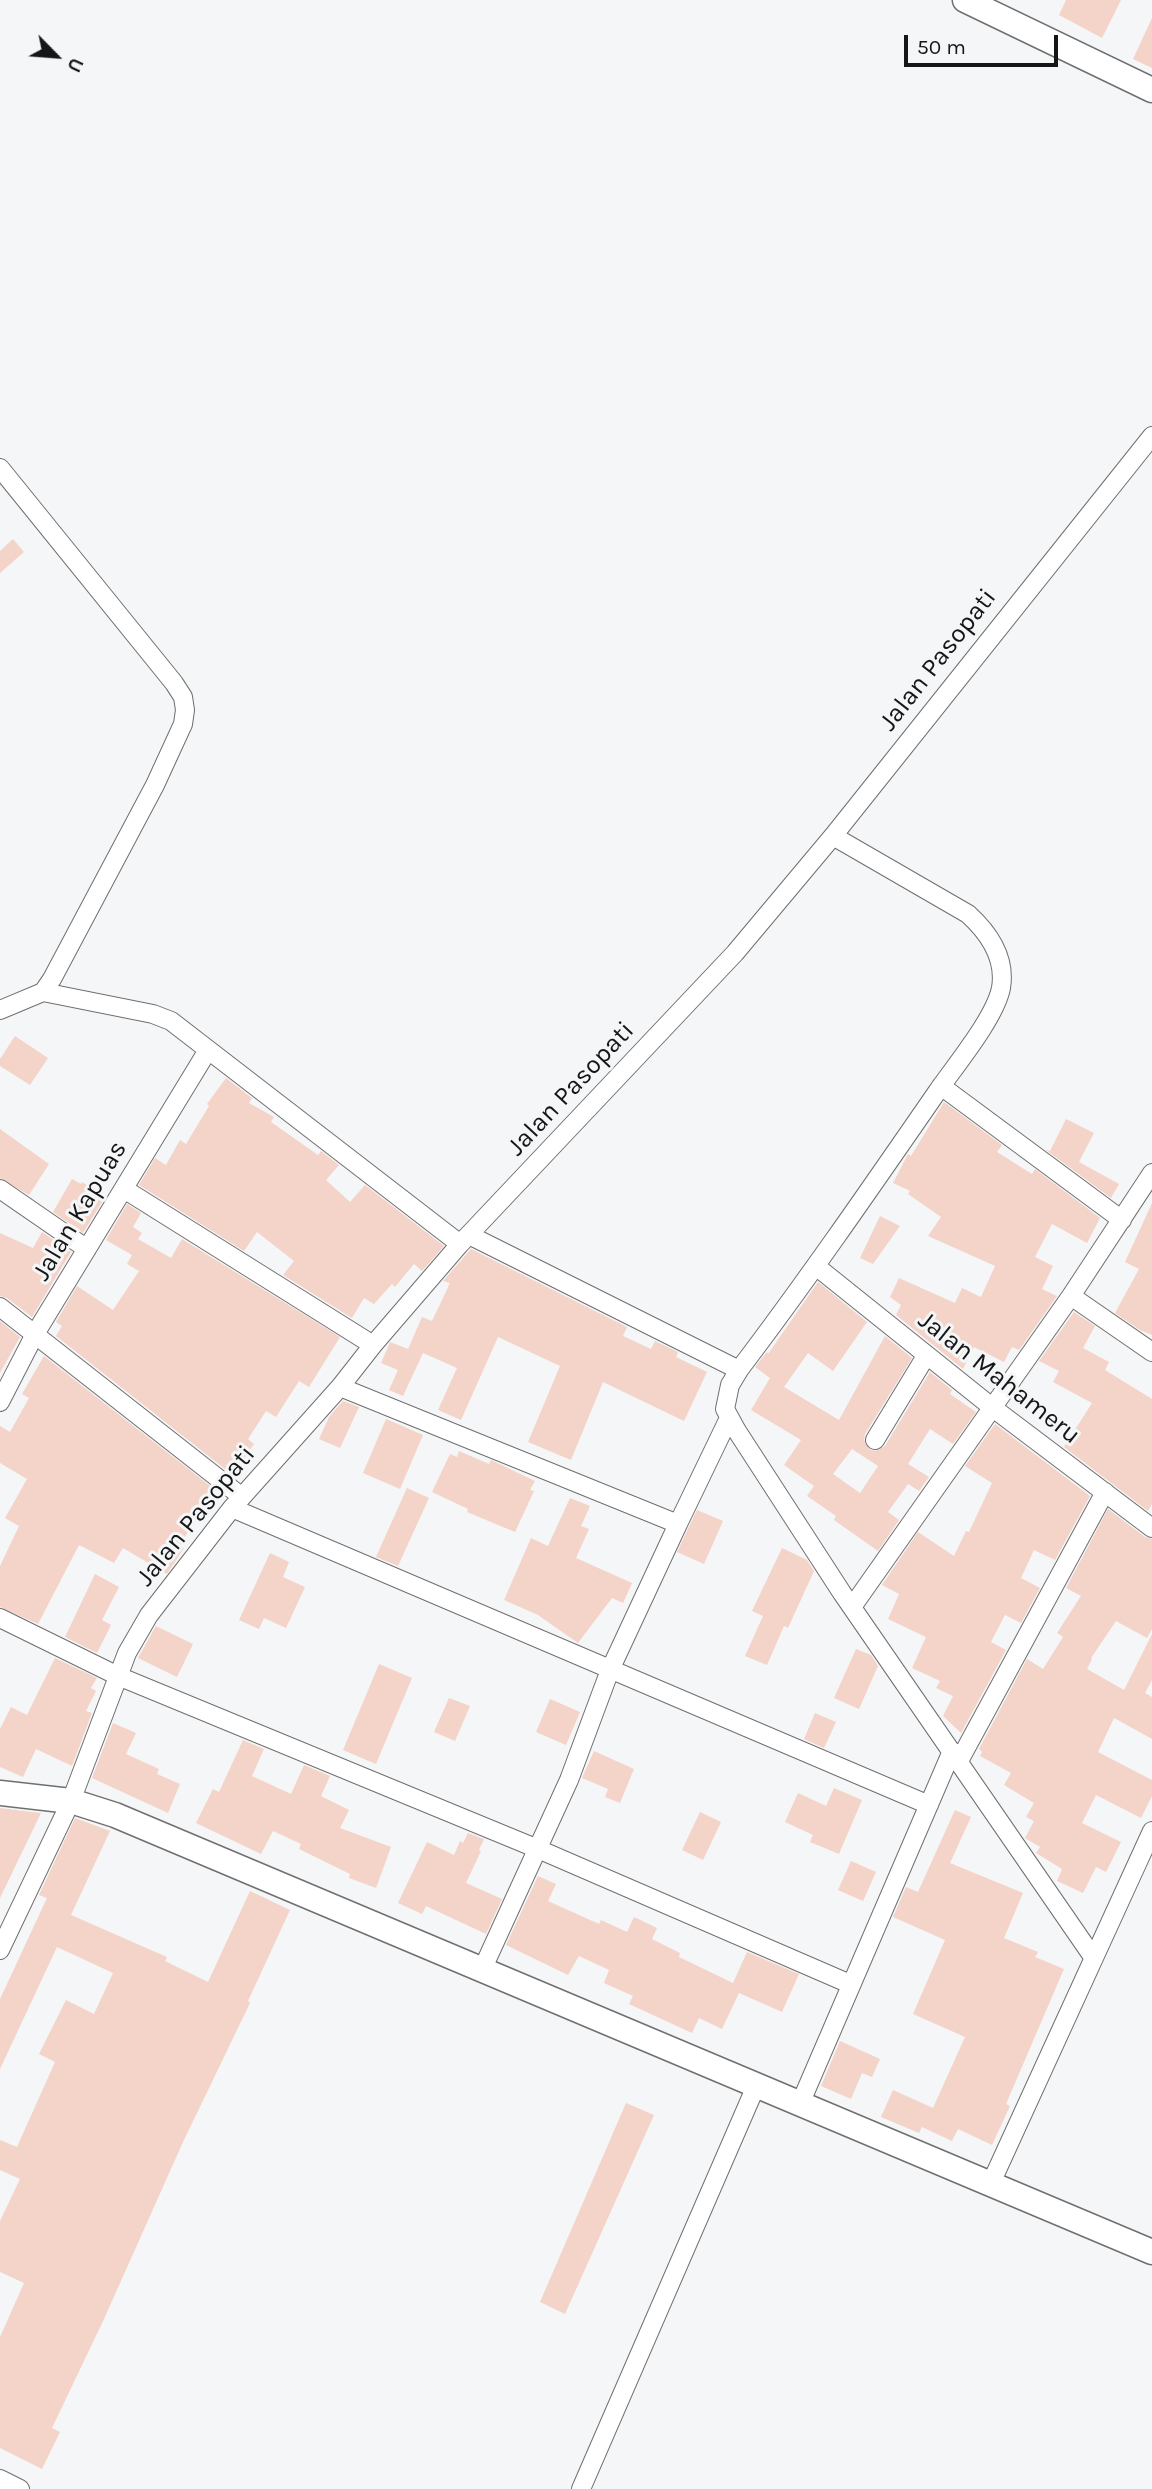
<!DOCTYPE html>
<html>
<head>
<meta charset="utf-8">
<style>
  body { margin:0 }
  #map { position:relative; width:1152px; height:2489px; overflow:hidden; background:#f5f6f7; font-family:Karla,sans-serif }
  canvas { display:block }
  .north { position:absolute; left:21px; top:21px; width:70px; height:70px; -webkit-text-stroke:5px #f5f6f7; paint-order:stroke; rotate:115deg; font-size:19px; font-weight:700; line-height:28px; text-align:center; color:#151616 }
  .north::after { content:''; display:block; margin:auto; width:24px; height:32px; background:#151616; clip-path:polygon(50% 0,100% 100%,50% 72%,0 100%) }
  .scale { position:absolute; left:904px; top:35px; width:154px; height:32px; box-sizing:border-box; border:4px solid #151616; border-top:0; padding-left:9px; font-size:21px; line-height:24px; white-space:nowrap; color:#151616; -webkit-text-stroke:5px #f5f6f7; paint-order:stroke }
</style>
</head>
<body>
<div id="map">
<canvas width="1152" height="2489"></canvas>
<div class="north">U</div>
<div class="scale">50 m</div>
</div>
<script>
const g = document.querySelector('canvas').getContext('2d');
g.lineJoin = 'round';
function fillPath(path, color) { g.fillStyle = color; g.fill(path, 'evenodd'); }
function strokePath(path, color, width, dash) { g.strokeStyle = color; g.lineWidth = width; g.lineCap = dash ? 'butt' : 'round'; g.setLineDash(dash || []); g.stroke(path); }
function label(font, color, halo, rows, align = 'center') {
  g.font = font + ' Karla,sans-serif'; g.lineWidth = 6; g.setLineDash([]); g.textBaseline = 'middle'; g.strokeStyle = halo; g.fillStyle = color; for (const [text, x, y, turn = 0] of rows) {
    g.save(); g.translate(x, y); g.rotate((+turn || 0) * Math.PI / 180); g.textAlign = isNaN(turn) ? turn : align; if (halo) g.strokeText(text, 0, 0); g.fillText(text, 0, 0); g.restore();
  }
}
const building = new Path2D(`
  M1066,0H1121L1102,38L1059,15Z
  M1152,18V68L1133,59Z
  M13,539L24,552L0,573V551Z
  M15,1036L48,1058L30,1085L0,1066V1059Z
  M226,1078L252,1098L249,1103L274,1117L271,1122L318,1155L321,1151L339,1165L326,1180L350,1202L365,1185L444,1246L422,1271L414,1264L395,1287L392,1284L374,1304L364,1298L352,1318L283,1275L294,1261L257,1232L244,1251L139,1185L155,1158L166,1165L180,1140L186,1144L209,1106L207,1104Z
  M944,1102L1002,1145L997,1152L1032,1174L1035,1169L1100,1218L1087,1243L1052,1224L1035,1257L1053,1266L1042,1289L1057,1296L1019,1350L1012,1347L1004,1362L974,1347L963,1369L896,1315L901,1305L890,1297L899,1278L955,1303L962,1288L981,1297L995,1266L928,1236L941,1217L908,1194L910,1191L893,1183L908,1154L911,1156Z
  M1066,1119L1094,1133L1079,1162L1119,1184L1111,1198L1046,1150L1050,1151Z
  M0,1129L49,1164L29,1195L0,1178Z
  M72,1179L81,1184L82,1182L105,1197L83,1233L53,1212Z
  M1152,1203V1335L1140,1330L1115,1313L1139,1269L1125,1262Z
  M127,1204L141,1213L133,1227L142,1233L138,1239L171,1258L182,1239L340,1337L309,1387L299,1381L276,1417L266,1411L248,1439L254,1444L242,1462L235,1457L225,1469L56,1336L62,1326L56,1322L77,1286L113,1310L139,1271L127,1264L132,1255L106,1240Z
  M880,1216L900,1226L873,1264L860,1258Z
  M42,1232L71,1252L32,1317L7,1298L0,1296V1233L33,1248Z
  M471,1249L627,1327L623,1336L651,1349L655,1341L678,1352L676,1357L707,1372L684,1421L603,1382L571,1460L528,1442L560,1366L498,1337L461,1420L438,1410L457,1368L423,1353L403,1396L389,1390L398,1370L381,1363L390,1342L408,1349L422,1317L432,1321L450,1283L443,1281Z
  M818,1282L867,1322L833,1371L808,1353L784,1387L839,1420L885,1336L912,1358L865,1434L864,1440L869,1449L875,1451L885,1446L930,1372L952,1390L950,1394L976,1412L953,1444L930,1429L908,1464L929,1477L919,1491L908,1484L888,1512L899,1520L878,1551L834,1520L836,1516L807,1496L814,1486L784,1465L801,1440L751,1410L770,1378L755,1367L767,1352L768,1354ZM852,1449L878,1466L860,1493L833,1474Z
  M1074,1312L1095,1326L1083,1348L1109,1362L1105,1370L1152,1399V1504L1148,1511L1064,1447L1092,1403L1053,1382L1059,1371L1039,1361Z
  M0,1321L20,1337L0,1373Z
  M44,1356L214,1489L180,1545L184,1548L167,1574L123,1548L114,1563L79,1545L38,1624L0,1607V1566L19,1526L5,1518L27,1479L0,1463V1426L10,1432L29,1398L22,1394Z
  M343,1401L359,1407L340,1448L319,1439L329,1417Z
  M386,1419L423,1435L400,1489L363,1473Z
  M995,1424L1090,1496L1055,1560L1034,1550L1021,1578L1040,1588L1021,1623L1005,1615L991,1642L1006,1650L961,1733L943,1716L953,1696L936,1688L940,1681L912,1668L926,1637L888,1619L899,1594L882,1585L918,1532L954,1556L966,1531L969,1532L992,1483L965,1466Z
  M459,1451L489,1464L491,1460L535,1481L530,1490L534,1491L515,1532L467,1512L468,1509L432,1492L450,1454L457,1457Z
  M407,1488L429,1498L398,1566L376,1557Z
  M570,1498L590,1506L581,1526L589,1529L576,1558L632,1583L623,1603L612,1598L578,1643L538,1615L504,1600L531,1538L548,1546Z
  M1108,1509L1145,1537L1152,1539V1629L1147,1638L1116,1621L1091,1658L1092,1659L1087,1669L1124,1690L1152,1634V1680L1145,1693L1152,1697V1739L1114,1718L1098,1752L1152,1780V1796L1141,1818L1096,1795L1082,1823L1121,1842L1106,1872L1096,1867L1083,1893L1057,1881L1062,1869L1036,1853L1040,1847L1025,1838L1034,1821L1026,1817L1034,1803L1004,1785L1011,1773L980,1756L982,1752L979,1749L1027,1659L1043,1669L1063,1637L1057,1633L1081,1596L1066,1588Z
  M697,1510L723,1521L704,1564L677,1552Z
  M782,1548L807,1560L814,1571L788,1628L784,1626L767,1665L745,1656L763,1616L752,1611Z
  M270,1553L289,1562L283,1577L305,1587L286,1628L264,1618L259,1629L239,1620Z
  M95,1574L119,1587L102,1620L111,1625L97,1653L65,1637Z
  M156,1626L193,1644L177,1677L138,1658Z
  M856,1649L871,1655L878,1666L859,1709L834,1698Z
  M55,1658L97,1678L91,1688L96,1691L86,1711L92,1713L72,1766L36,1749L23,1777L0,1767V1729L11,1707L27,1715Z
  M379,1664L412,1678L376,1764L343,1750Z
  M449,1698L470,1706L455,1741L434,1732Z
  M550,1699L580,1712L566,1745L536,1732Z
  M815,1713L836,1722L824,1748L804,1739Z
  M113,1723L136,1733L126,1754L159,1769L157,1774L180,1784L168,1813L92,1778Z
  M243,1740L264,1749L252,1776L291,1794L304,1765L330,1776L321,1796L349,1810L340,1828L391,1847L376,1888L349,1878L350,1874L299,1849L301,1844L273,1831L261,1854L196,1823L213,1789L219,1792Z
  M594,1751L634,1769L620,1803L605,1797L608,1789L582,1778Z
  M834,1788L862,1800L839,1854L810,1842L813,1835L785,1822L798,1793L826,1806Z
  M0,1808L41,1813L0,1898Z
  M955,1810L971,1817L950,1863L1023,1893L1004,1938L1038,1952L1035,1957L1064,1969L1006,2104L1010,2106L992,2145L958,2129L952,2141L922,2127L919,2133L881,2117L893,2090L933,2108L965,2037L913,2014L945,1940L893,1917L906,1887L918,1892Z
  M700,1812L721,1822L703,1860L682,1850Z
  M75,1818L110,1831L71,1915L167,1957L165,1961L208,1982L250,1891L290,1910L248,2001L250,2003L183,2142L104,2319L52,2428L60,2432L42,2469L0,2448V2337L24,2283L0,2272V2221L20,2179L0,2170V2140L17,2147L55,2062L39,2054L66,2000L94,2014L113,1973L57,1947L0,2069V1999L47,1898L39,1895Z
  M468,1833L484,1839L479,1850L481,1851L466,1883L502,1899L486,1934L426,1906L422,1914L398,1903L427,1842L454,1855L460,1841L463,1843Z
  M851,1861L876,1872L863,1901L838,1890Z
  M538,1876L556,1884L548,1901L599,1924L601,1920L627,1932L634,1917L657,1928L652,1939L680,1953L679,1957L733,1983L747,1952L799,1974L782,2012L739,1993L722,2029L699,2018L692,2033L629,2004L633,1996L604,1983L609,1970L579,1956L568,1975L506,1945Z
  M840,2041L880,2059L872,2077L862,2073L851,2099L821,2086Z
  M626,2103L654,2115L565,2314L540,2302Z`);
const street = new Path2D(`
  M0,468L174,683L183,697L185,710L183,724L155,785L52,979L43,992L0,1010
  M833,836L968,914C990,934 1006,958 1001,988C995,1018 955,1066 937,1092C872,1186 808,1279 739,1370L730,1385L725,1409L737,1431L842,1593L1093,1957
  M43,992L153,1014L171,1021L460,1244
  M941,1086L1122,1220
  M0,1189L87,1249
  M124,1189L373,1345
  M469,1235L739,1370
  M817,1267L993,1408L1152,1528
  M1071,1296L1152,1352
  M0,1307L242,1497
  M340,1387L678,1524L610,1670L569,1780L482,1970
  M0,1402L35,1334L208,1050
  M875,1440L926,1356
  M232,1508L929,1805
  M678,1524L729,1418
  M852,1607L1071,1296L1152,1173
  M0,1618L118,1676L538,1849L850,1984
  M959,1761L1105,1492
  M0,1950L71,1801L127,1653L149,1615L232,1508L340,1387L373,1345L460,1244L735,953L833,836L1152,436
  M800,2104L952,1751
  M991,2183L1152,1831
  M0,2479L20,2489
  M581,2489L756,2086`);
const secondary = new Path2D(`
  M965,0L1152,90
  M0,1793L71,1801L115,1815L1152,2252`);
const streetNames = [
  ["Jalan Pasopati",938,660,-52],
  ["Jalan Pasopati",571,1089,-47],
  ["Jalan Kapuas",80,1211,-59],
  ["Jalan Mahameru",999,1378,38],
  ["Jalan Pasopati",196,1516,-51]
];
fillPath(building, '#f4d3c8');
strokePath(street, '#6f6f70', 20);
strokePath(secondary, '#6f6f70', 27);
strokePath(street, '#fff', 18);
strokePath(secondary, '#fff', 24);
label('26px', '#151616', '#f5f6f7', streetNames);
</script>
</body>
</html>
